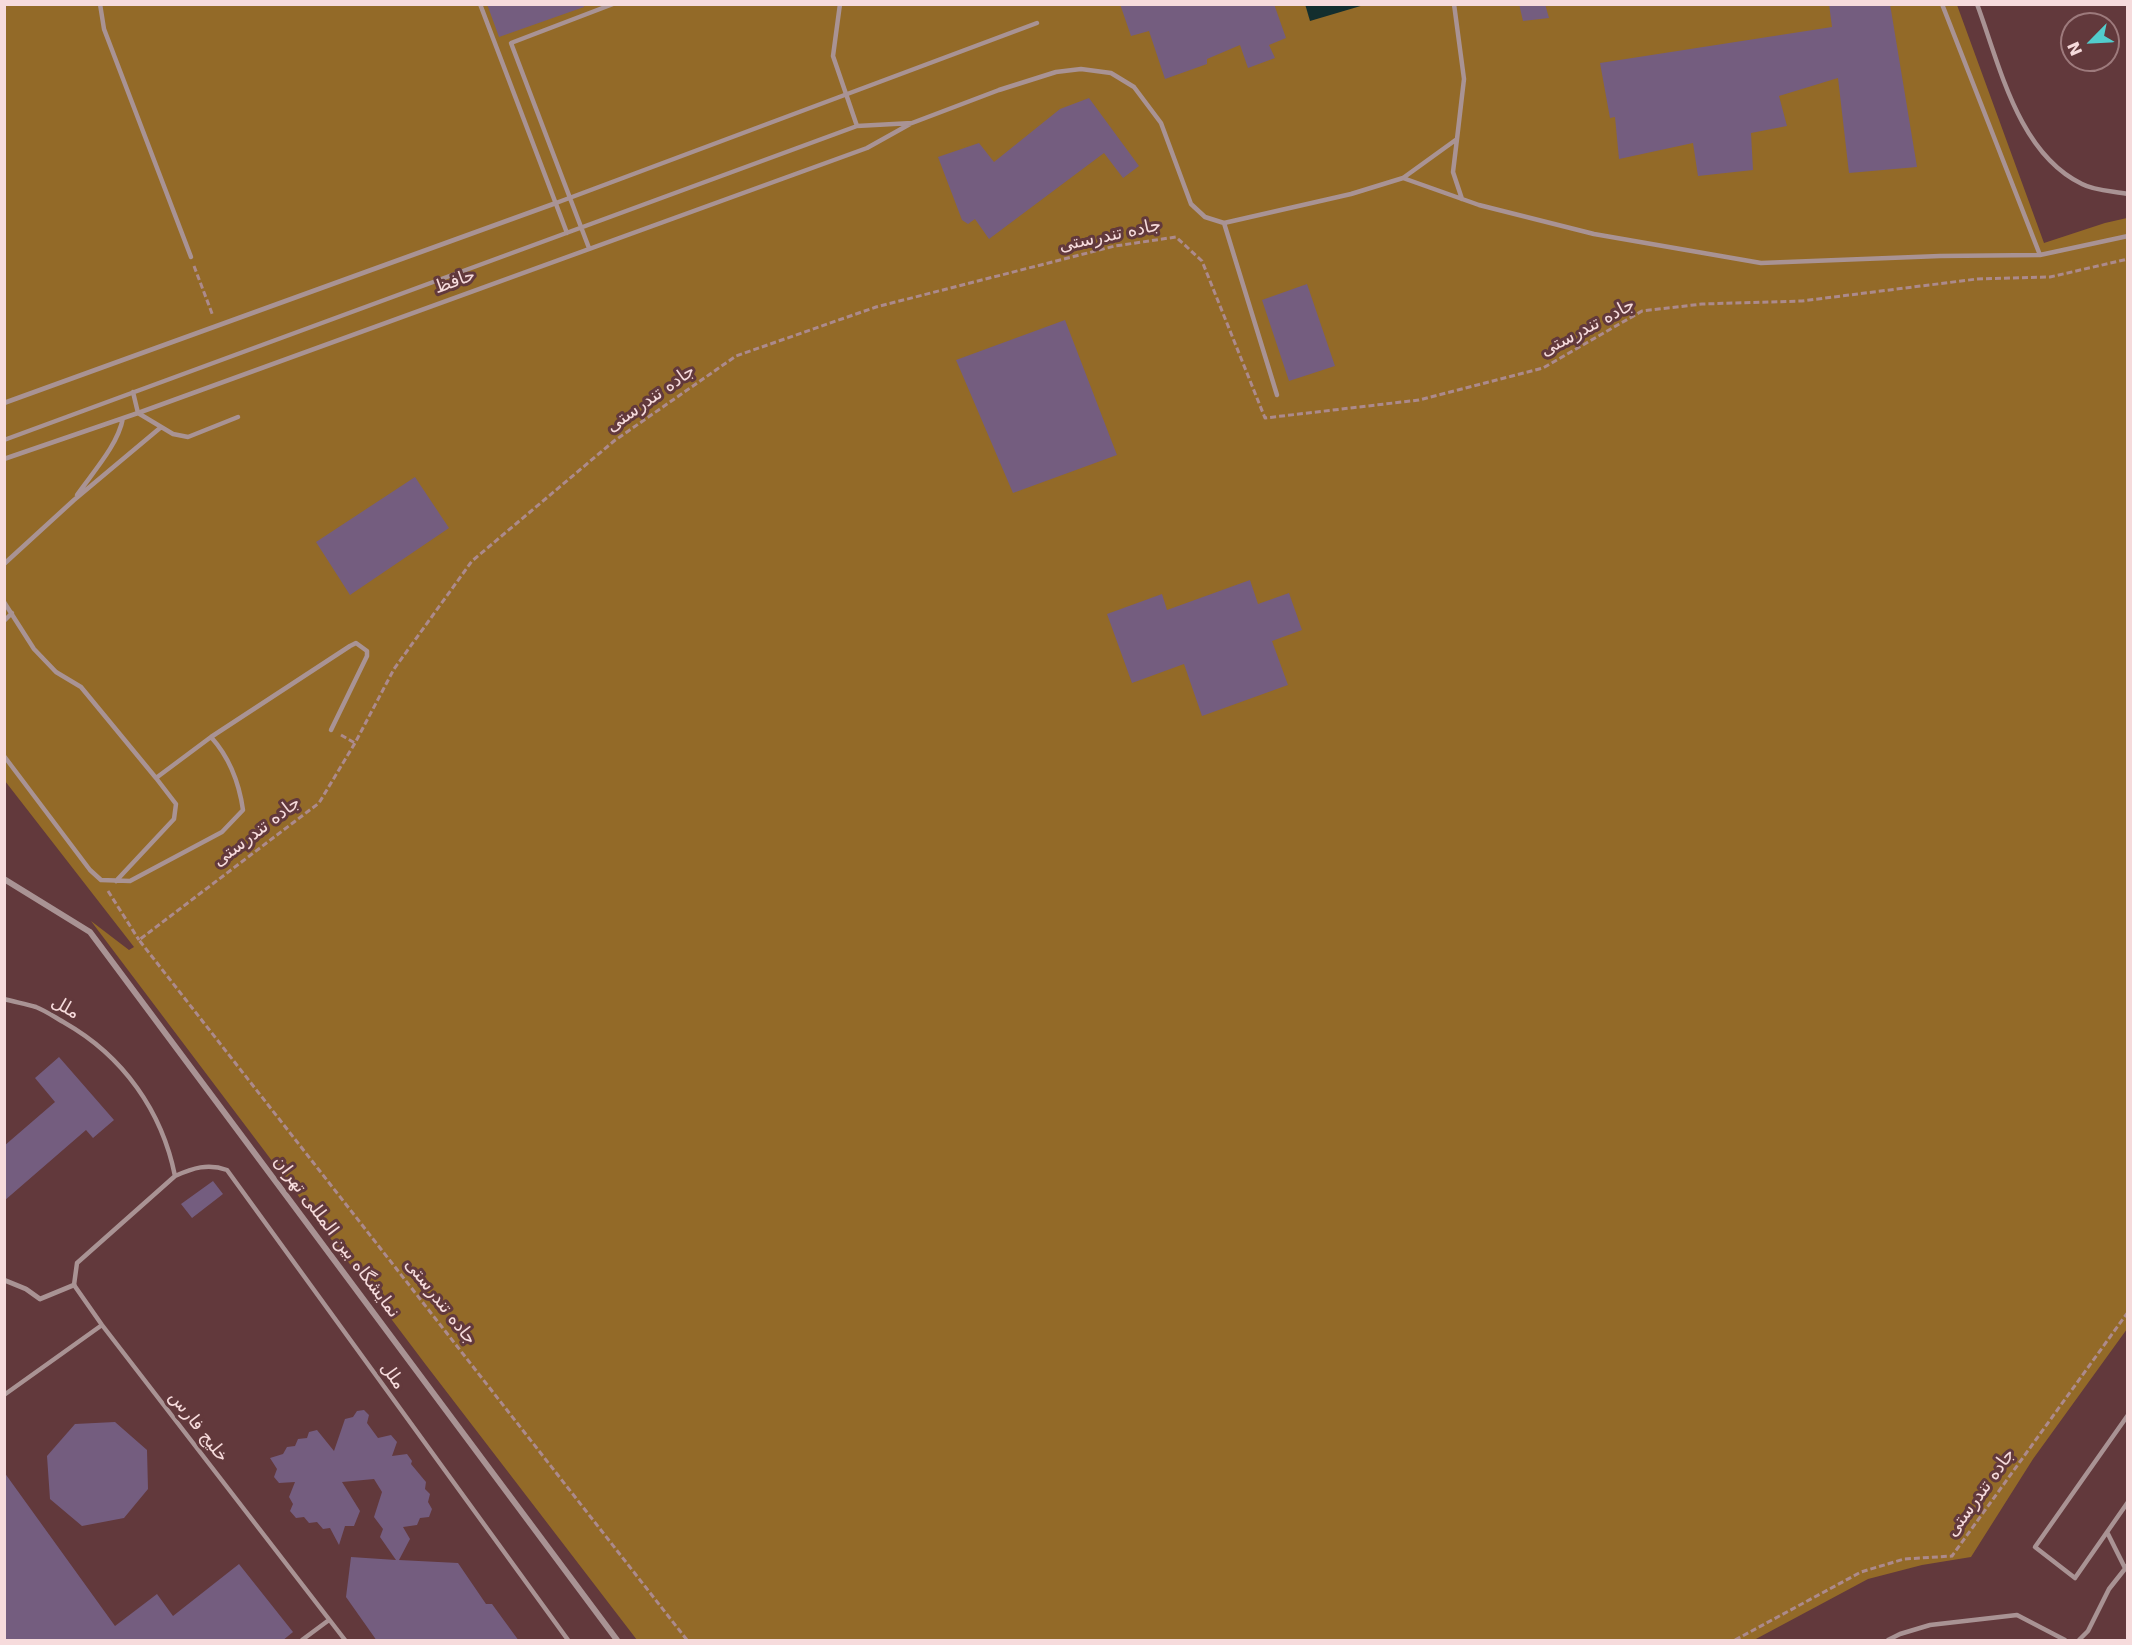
<!DOCTYPE html>
<html>
<head>
<meta charset="utf-8">
<style>
  body { margin:0 }
  #map { position:relative; width:2132px; height:1645px; overflow:hidden; background:#62393c; font-family:"DejaVu Sans",sans-serif }
  canvas { display:block }
  .frame { position:absolute; inset:0; border:6px solid #f6dbdc; pointer-events:none }
  .north { position:absolute; left:2060px; top:12px; width:60px; height:60px; box-sizing:border-box; background:#62393c; border:2px solid #9d7a7c; border-radius:50%; rotate:246deg; font-size:16px; font-weight:700; line-height:24px; text-align:center; color:#f6dbdc }
  .north::after { content:''; display:block; margin:auto; width:21px; height:27px; background:#52cdcd; clip-path:polygon(50% 0,100% 100%,50% 72%,0 100%) }
</style>
</head>
<body>
<div id="map">
<canvas width="2132" height="1645"></canvas>
<div class="frame"></div>
<div class="north">N</div>
</div>
<script>
const g = document.querySelector('canvas').getContext('2d');
g.lineJoin = 'round';
function fillPath(path, color) { g.fillStyle = color; g.fill(path, 'evenodd'); }
function strokePath(path, color, width, dash) { g.strokeStyle = color; g.lineWidth = width; g.lineCap = dash ? 'butt' : 'round'; g.setLineDash(dash || []); g.stroke(path); }
function label(font, color, halo, rows, align = 'center') {
  g.font = font + ' "DejaVu Sans","Noto Naskh Arabic",sans-serif'; g.lineWidth = 6; g.setLineDash([]); g.textBaseline = 'middle'; g.strokeStyle = halo; g.fillStyle = color; for (const [text, x, y, turn = 0] of rows) {
    g.save(); g.translate(x, y); g.rotate((+turn || 0) * Math.PI / 180); g.textAlign = isNaN(turn) ? turn : align; if (halo) g.strokeText(text, 0, 0); g.fillText(text, 0, 0); g.restore();
  }
}
const green = new Path2D(`
  M5,5H1957L2044,243L2105,223L2127,218V1329L2033,1459L1971,1557L1922,1565L1868,1579L1754,1640H637L426,1365L91,921L129,950L134,947L5,781Z`);
const water = new Path2D(`
  M1305,4H1364V5L1310,21Z`);
const building = new Path2D(`
  M487,4H583L584,7L499,37Z
  M1120,4H1274L1286,38L1269,45L1275,58L1248,68L1240,45L1207,59V64L1165,79L1149,31L1131,36Z
  M1519,4H1545L1549,18L1523,21Z
  M1829,4H1890L1917,167L1849,173L1838,78L1779,96L1787,126L1751,133L1753,170L1698,176L1693,143L1619,159L1615,117L1610,118L1600,63L1832,27Z
  M1089,98L1139,166L1123,178L1104,153L989,239L975,219L968,224L962,220L938,157L979,143L994,162L1060,109Z
  M1307,284L1335,366L1289,381L1262,300Z
  M1065,320L1117,455L1013,493L956,360Z
  M415,477L449,528L350,595L316,542Z
  M1250,580L1258,604L1289,593L1302,630L1272,641L1288,685L1202,716L1184,664L1132,683L1107,614L1162,594L1167,610Z
  M59,1057L114,1120L93,1138L86,1130L4,1201V1146L55,1102L35,1078Z
  M213,1181L223,1194L192,1218L181,1204Z
  M364,1410L369,1415L367,1423L378,1438L391,1435L397,1442L392,1456L407,1454L412,1461L411,1464L426,1482L425,1489L430,1494L428,1502L432,1509L429,1517L420,1518L417,1525L403,1527L410,1539L399,1560L458,1563L486,1604H492L519,1641H377L346,1597L351,1557L396,1560L380,1537L383,1529L374,1517L382,1492L374,1479L342,1482L360,1511L354,1526H345L339,1545L330,1528L323,1529L317,1522L309,1523L304,1517L296,1518L290,1511L293,1504L289,1497L295,1482L279,1483L274,1477L277,1469L270,1458L283,1454L287,1447L295,1446L298,1439L307,1438L309,1432L317,1430L334,1451L345,1419L353,1417L357,1411Z
  M115,1422L147,1450L148,1489L124,1518L82,1526L50,1499L47,1456L75,1424Z
  M4,1472L115,1626L157,1594L173,1616L239,1564L293,1632L282,1641H4Z`);
const path = new Path2D(`
  M194,266L213,316
  M341,735L355,743
  M108,891L139,940
  M687,1640L139,940L319,803L355,743L394,669L472,561L614,441L736,356L876,307L1115,246L1176,237L1202,261L1265,418L1419,400L1543,368L1642,311L1702,304L1802,301L1977,279L2050,277L2128,259
  M1735,1640L1861,1572L1904,1559L1952,1556L2128,1312`);
const service = new Path2D(`
  M100,4L104,29L191,257
  M480,4L567,233
  M840,4L833,56L857,126
  M1942,4L2040,255
  M1977,4C2000,66 2018,153 2082,184C2095,191 2114,191 2128,194
  M1457,139L1453,172L1462,199
  M1403,178L1479,205L1594,234L1761,263L1940,256L2040,255L2128,236
  M556,203L1037,23
  M1224,223L1277,395
  M589,248L511,43L613,4
  M133,392L138,413L173,434L188,437L238,417
  M4,440L857,126L912,123L999,90L1056,72L1081,69L1111,73L1134,87L1161,123L1191,204L1205,217L1224,223L1351,194L1403,178L1457,139L1464,79L1454,4
  M4,459L138,413L867,148L910,124
  M77,495C93,472 118,445 123,418
  M4,564L74,500L160,428
  M4,602L34,649L56,672L81,687L156,778L211,737C230,758 239,782 243,810L222,832L130,881L101,880L90,870L4,756
  M4,621L12,613
  M211,737L350,646L356,643L367,651V656L331,730
  M116,881L174,819L176,804L156,778
  M4,999C15,1002 26,1004 36,1007C46,1011 56,1018 65,1023C123,1056 162,1111 175,1176L77,1263L74,1285L102,1325L345,1640
  M175,1176C193,1168 208,1163 227,1170L568,1640
  M4,1395L102,1325
  M2128,1415L2035,1547L2075,1578L2128,1502
  M2107,1532L2125,1568
  M302,1640L329,1620
  M1888,1640L1900,1634L1930,1625L2017,1615L2065,1640
  M2079,1640L2088,1631L2109,1589L2128,1565`);
const pedestrian = new Path2D(`
  M4,403L556,203
  M4,1280L26,1289L40,1299L74,1285`);
const minor = new Path2D(`
  M4,879L90,932L617,1640`);
const streetNames = [
  ["جاده تندرستی",1110,236,-12],
  ["حافظ",455,282,-20],
  ["جاده تندرستی",1588,328,-28],
  ["جاده تندرستی",651,399,-35],
  ["جاده تندرستی",257,832,-37],
  ["ملل",65,1008,30],
  ["نمایشگاه بین المللی تهران",336,1237,53],
  ["جاده تندرستی",440,1302,52],
  ["ملل",392,1376,54],
  ["خلیج فارس",198,1427,52],
  ["جاده تندرستی",1981,1493,-54]
];
fillPath(green, '#936a28');
fillPath(water, '#132e2e');
fillPath(building, '#745d7f');
strokePath(path, '#ac8a8c', 3, [6, 3]);
strokePath(service, '#a99394', 4.5);
strokePath(pedestrian, '#a99394', 5);
strokePath(minor, '#a99394', 6);
label('18px', '#f6dbdc', '#62393c', streetNames);
</script>
</body>
</html>
